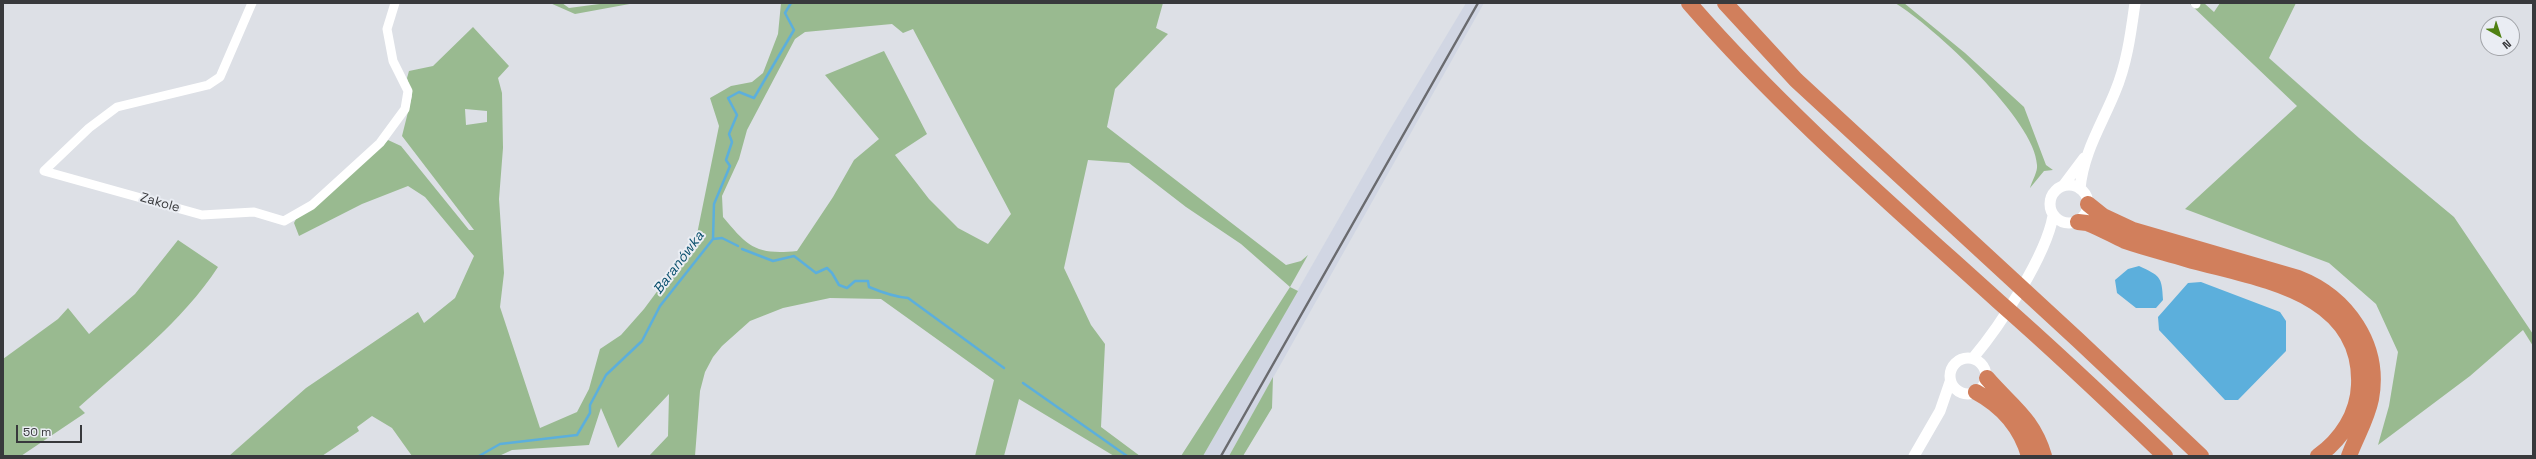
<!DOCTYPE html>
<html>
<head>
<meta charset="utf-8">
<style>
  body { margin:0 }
  #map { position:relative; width:2536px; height:459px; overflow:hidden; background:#dde0e6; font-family:"Space Grotesk",sans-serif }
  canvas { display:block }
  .frame { position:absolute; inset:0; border:4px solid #38393c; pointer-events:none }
  .north { position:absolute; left:2480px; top:16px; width:40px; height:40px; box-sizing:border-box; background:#eaedf3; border:1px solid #a3a5aa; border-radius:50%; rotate:141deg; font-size:11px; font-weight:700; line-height:16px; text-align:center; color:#38393c }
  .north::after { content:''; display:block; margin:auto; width:14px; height:18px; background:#508112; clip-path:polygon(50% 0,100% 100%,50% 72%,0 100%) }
  .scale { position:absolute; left:16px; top:425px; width:66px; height:18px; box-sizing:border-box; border:2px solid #38393c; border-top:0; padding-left:5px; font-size:12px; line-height:14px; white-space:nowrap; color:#38393c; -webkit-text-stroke:3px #eaedf3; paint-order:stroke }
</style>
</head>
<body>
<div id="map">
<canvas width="2536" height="459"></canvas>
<div class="frame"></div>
<div class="north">N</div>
<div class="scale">50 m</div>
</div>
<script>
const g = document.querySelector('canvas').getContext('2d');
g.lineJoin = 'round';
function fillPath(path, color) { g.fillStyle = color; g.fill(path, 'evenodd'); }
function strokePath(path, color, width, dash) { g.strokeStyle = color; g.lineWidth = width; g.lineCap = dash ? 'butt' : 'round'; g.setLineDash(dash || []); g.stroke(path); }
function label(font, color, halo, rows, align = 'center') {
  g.font = font + ' "Space Grotesk",sans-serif'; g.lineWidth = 4; g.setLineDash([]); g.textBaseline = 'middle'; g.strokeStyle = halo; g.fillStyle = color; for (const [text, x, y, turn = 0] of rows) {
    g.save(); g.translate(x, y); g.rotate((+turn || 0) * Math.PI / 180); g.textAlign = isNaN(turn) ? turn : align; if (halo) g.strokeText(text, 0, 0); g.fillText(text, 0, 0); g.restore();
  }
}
const built = new Path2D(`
  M1466,3H1484L1229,456H1203L1386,136Z`);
const green = new Path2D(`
  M550,3H562L569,8L607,3H635L575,14Z
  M781,3H1163L1156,28L1168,34L1115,89L1107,127L1286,265L1301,261L1308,255L1290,287L1298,291L1203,456H1181L1290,287L1241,244L1186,207L1129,163L1088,160L1064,268L1091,325L1105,344L1101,427L1140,456H1114L1019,399L1004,456H975L994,380L881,299L830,298L783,308L750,321L722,346L713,357L705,372L700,391L695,456H649L668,436L669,394L618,448L601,408L589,445L512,450L499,456H412L392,428L372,416L357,427L359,431L322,456H229L306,388L418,312L424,323L455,298L474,256L425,197L408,186L362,204L299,236L294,223L296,219L325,198L388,140L401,146L469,230H474L402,136L412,96L407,78L409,71L433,66L473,27L509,66L498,78L502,93L503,148L499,199L504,273L500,307L540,428L577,412L589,389L600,349L621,335L644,309L696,239L719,126L710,98L731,86L752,82L763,73L778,34ZM892,24L903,33L913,29L1011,214L988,244L958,228L929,199L895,155L927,134L884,51L825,75L879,139L854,160L833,197L797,251C756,255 748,247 723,217L722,196L739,159L747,130L795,39L805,32ZM465,109L487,111V122L466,125Z
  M1895,3H1904L1965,53L2024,107L2046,165L2053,170L2044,171L2030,188C2032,181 2038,171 2037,165C2036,121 1932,25 1895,3Z
  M2189,3H2204L2214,12L2220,3H2296L2269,58L2359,138L2454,217L2533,334V346L2523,330L2470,376L2378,445L2389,406L2398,352L2376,304L2329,263L2185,209L2297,106Z
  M178,240L218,267C182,322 127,364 79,407L85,413L21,456H3V359L58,319L68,308L89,334L135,294Z
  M1273,377L1272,408L1243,456H1229Z`);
const water = new Path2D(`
  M2139,266C2160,276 2162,276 2163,300L2156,308H2136L2117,293L2115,280L2128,269Z
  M2201,282L2280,312L2286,321V351L2238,400H2225L2159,330L2158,317L2188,283Z`);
const stream = new Path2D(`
  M713,239L722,238L738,246
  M742,249L773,261L794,256L816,273L827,268L832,273L839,285L847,288L855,281H868L869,287C881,292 895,297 908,298L1004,368
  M1023,383L1127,456
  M479,456L500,444L577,435L590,413V405L606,375L642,341L660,306L713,239L714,204L730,166L726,160L732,142L729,134L737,115L728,98L739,92L754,98L794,30L785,13L791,3`);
const minor = new Path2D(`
  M252,3L220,77L208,85L117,107L89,128L44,171L202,215L254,212L284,221L312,205L380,143L405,109L408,91L393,61L387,29L395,3
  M2195,3L2196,4`);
const tertiary = new Path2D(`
  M2050 204a19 19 0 1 1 38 0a19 19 0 1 1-38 0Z
  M2063,186L2084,158
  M2080,189C2083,153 2102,124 2115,92C2127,64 2131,32 2135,3
  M1950 376a18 18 0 1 1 36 0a18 18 0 1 1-36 0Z
  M1973,358C2000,326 2046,256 2053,216
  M1914,456L1940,411L1950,382`);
const motorway = new Path2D(`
  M1689,3C1783,111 1892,205 1998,301C2055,351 2110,403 2165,456
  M1725,3L1796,80L2078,340L2201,456
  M2088,204L2103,216L2133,230L2298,278C2347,297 2381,345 2371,399C2367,419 2356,437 2349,456
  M2078,222L2087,223C2100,228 2112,235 2125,241C2145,248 2166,253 2186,259C2255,279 2363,290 2359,385C2358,414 2341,440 2318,456
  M1987,378C2011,406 2033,418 2044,456
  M1976,392C2002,406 2021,428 2029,456`);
const rail = new Path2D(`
  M1221,456L1478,3`);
const streetNames = [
  ["Zakole",160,203,16]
];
const waterNames = [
  ["Baranówka",679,263,-53]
];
fillPath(built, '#d1d6e3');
fillPath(green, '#99ba90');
fillPath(water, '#5cafdc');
strokePath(stream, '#5cafdc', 2.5);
strokePath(minor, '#fff', 9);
strokePath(tertiary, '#fff', 11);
strokePath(motorway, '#d17f5c', 16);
strokePath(rail, '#6a6b6f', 2.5);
label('13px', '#38393c', '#eaedf3', streetNames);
label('italic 14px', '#074e6c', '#eaedf3', waterNames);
</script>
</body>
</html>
